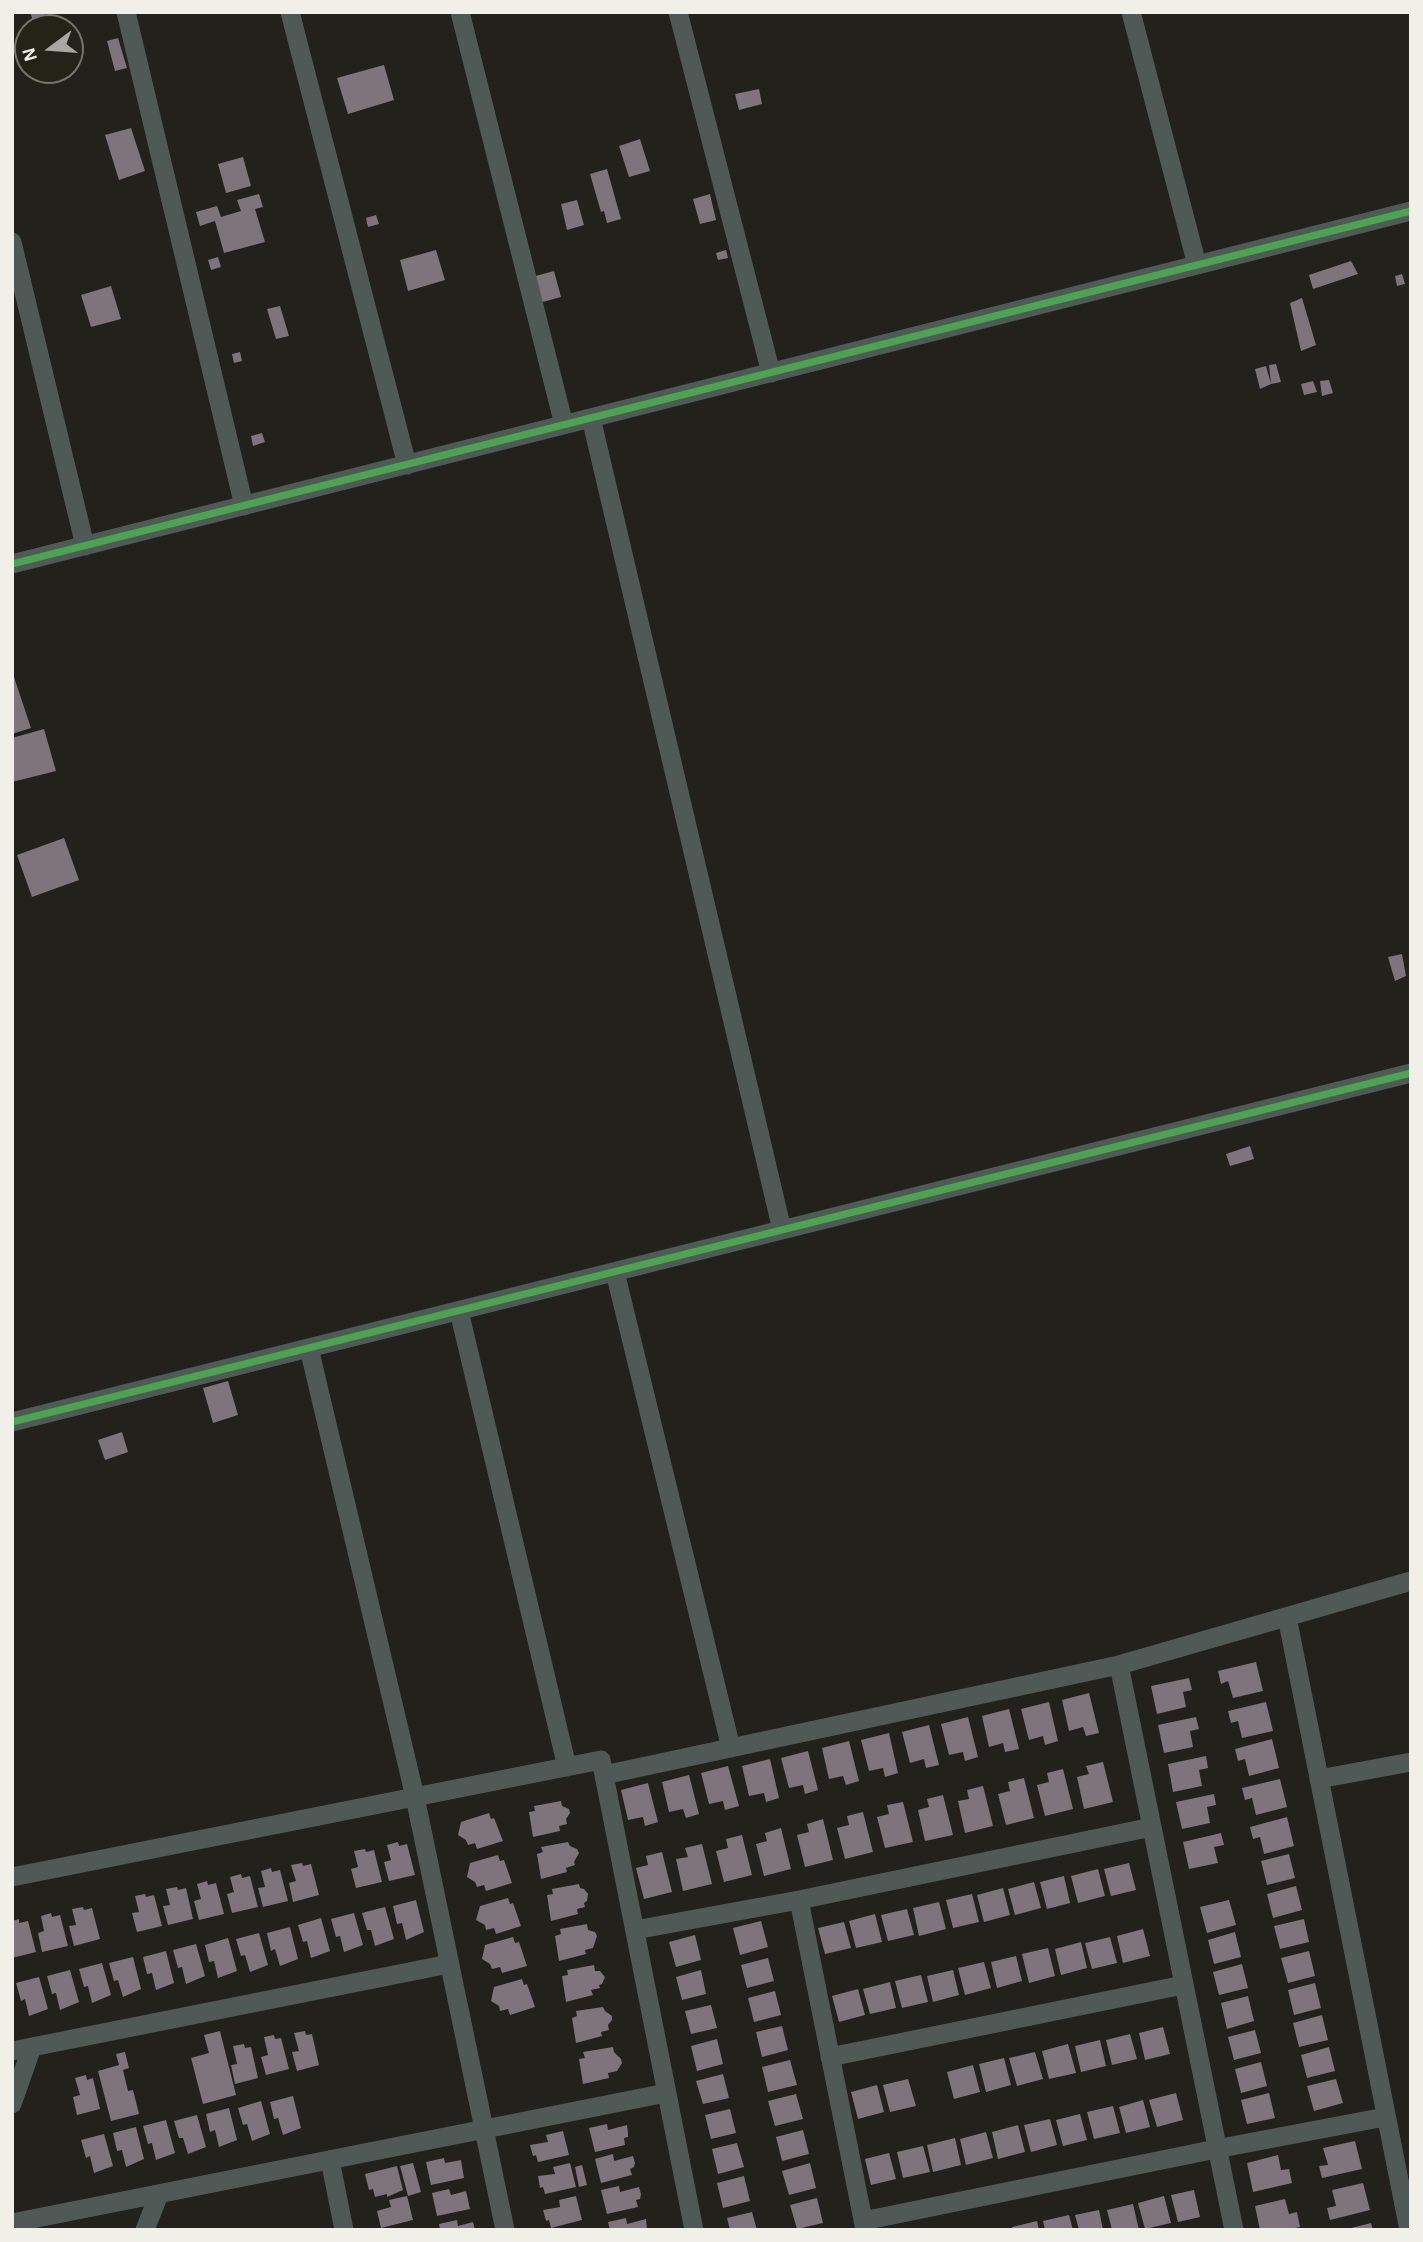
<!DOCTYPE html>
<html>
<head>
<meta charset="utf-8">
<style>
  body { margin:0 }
  #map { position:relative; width:1423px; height:2242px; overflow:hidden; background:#22211b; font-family:"Alegreya Sans",sans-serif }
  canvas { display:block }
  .frame { position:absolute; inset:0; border:14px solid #f0efe8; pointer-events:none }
  .north { position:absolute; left:14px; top:14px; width:70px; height:70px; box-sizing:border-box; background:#252318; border:2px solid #76756b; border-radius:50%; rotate:254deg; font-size:19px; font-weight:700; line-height:28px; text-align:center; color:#f0efe8 }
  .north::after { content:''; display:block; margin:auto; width:24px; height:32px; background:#a8a7a0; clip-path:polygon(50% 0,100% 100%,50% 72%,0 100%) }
</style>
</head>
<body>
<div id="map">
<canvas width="1423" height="2242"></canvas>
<div class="frame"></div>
<div class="north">N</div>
</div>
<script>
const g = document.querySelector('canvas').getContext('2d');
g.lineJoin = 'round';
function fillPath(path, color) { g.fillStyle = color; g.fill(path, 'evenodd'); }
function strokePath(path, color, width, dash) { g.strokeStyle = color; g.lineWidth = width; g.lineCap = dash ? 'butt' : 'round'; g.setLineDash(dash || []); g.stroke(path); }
const building = new Path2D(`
  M30,12H44L45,17L33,21Z
  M118,38L127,68L115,71L107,41Z
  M384,65L394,100L348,114L337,78Z
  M759,89L762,104L739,110L735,94Z
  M131,128L145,171L119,180L105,135Z
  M640,139L650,171L629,177L619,146Z
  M243,157L251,186L226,193L218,164Z
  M607,169L621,219L607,223L604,211L601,212L590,174Z
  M259,194L263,207L255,209L265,242L224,253L215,221L200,226L196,212L217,206L221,217L241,211L237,200Z
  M710,194L716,220L700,224L693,199Z
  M577,200L584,225L567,230L561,204Z
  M376,215L379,224L368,227L366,218Z
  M436,250L445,280L408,291L400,260Z
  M726,250L728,258L718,260L716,253Z
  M218,257L221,267L211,270L208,260Z
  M1351,261L1358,274L1313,289L1309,275Z
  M554,271L561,297L539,303L532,277Z
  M1402,274L1405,284L1397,286L1395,276Z
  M111,286L121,319L91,327L81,295Z
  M1302,298L1316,345L1301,351L1290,303Z
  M280,306L289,336L276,339L267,309Z
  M240,352L242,361L234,363L232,354Z
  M1276,364L1281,382L1271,384L1269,365Z
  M1266,366L1271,384L1260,389L1255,369Z
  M1329,380L1333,393L1322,396L1320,381Z
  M1313,381L1317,392L1304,395L1301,384Z
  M262,433L265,442L253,446L251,436Z
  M12,671L31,728L12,734Z
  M44,729L56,771L12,782V738Z
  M64,838L79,880L32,897L17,855Z
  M1402,954L1406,976L1395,981L1388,957Z
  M1250,1146L1254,1159L1230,1166L1226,1154Z
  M228,1381L238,1415L213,1423L203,1388Z
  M122,1432L128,1452L105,1460L98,1440Z
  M1256,1662L1263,1691L1233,1698L1228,1681L1221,1684L1218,1671Z
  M1189,1678L1192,1690L1183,1692L1186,1707L1157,1714L1151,1686Z
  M1089,1693L1099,1733L1086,1736L1083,1727L1069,1731L1062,1700Z
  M1049,1702L1058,1741L1045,1745L1043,1736L1029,1740L1021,1709Z
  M1266,1702L1273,1731L1242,1738L1238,1721L1231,1723L1228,1711Z
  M1009,1709L1019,1749L1005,1752L1003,1743L989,1747L982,1716Z
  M968,1717L978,1757L965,1761L963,1752L949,1755L941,1724Z
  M1196,1717L1199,1729L1190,1731L1193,1747L1164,1753L1158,1725Z
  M929,1725L939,1765L926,1768L924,1759L910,1763L902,1732Z
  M889,1733L898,1773L885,1777L883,1768L869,1771L861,1740Z
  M1272,1739L1279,1768L1249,1776L1245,1759L1238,1761L1235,1749Z
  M849,1741L859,1781L846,1785L843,1776L829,1779L822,1748Z
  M808,1751L818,1790L805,1794L803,1785L789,1788L781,1758Z
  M1206,1756L1208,1768L1199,1770L1202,1786L1173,1792L1168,1764Z
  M770,1759L779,1798L766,1802L764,1793L749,1796L742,1766Z
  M1103,1762L1113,1802L1084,1809L1077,1777L1089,1774L1086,1766Z
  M728,1766L739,1806L725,1810L723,1801L709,1804L701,1773Z
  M1063,1769L1073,1809L1045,1816L1037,1785L1049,1782L1047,1773Z
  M689,1775L699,1814L686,1818L683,1809L669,1812L662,1782Z
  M1024,1778L1034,1818L1006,1825L998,1794L1010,1791L1008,1782Z
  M1280,1779L1287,1807L1256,1815L1252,1798L1245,1800L1242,1788Z
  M648,1783L658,1822L645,1826L643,1817L628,1820L621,1790Z
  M983,1786L993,1826L965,1833L958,1801L969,1799L967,1790Z
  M1214,1794L1216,1805L1207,1807L1210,1823L1182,1829L1176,1802Z
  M943,1795L953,1835L925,1841L918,1810L929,1807L927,1799Z
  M561,1801L562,1806L569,1809L570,1813L566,1819L567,1824L559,1826L560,1831L533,1837L529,1812L535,1811L534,1806Z
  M903,1802L913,1842L885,1848L877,1817L889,1814L887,1805Z
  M863,1812L873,1852L845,1859L837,1828L849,1825L847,1816Z
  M489,1813L491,1819L494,1818L503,1841L477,1849L475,1843L468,1845L466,1840L458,1835L461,1822Z
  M1287,1817L1294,1846L1264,1854L1260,1837L1253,1839L1250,1827Z
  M823,1819L833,1860L805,1867L797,1835L809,1832L807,1824Z
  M781,1828L791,1869L764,1876L756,1844L767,1841L765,1833Z
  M1221,1833L1224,1845L1214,1847L1218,1863L1189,1869L1183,1842Z
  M742,1835L752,1875L724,1882L716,1851L728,1848L726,1839Z
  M398,1842L399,1846L407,1844L415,1875L389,1881L384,1862L391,1860L387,1845Z
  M568,1842L570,1846L577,1849L579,1853L574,1862L575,1865L566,1868L567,1872L541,1879L537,1854L543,1852L541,1847Z
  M702,1844L712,1884L683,1891L676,1859L688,1857L685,1848Z
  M365,1849L366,1852L374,1850L382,1882L356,1888L351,1869L358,1867L354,1851Z
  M662,1852L672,1892L644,1899L636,1868L648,1865L646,1856Z
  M1289,1854L1295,1878L1267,1885L1261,1861Z
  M498,1855L500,1861L504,1860L512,1883L486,1891L484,1885L477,1887L475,1882L467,1877L470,1863Z
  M302,1863L303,1866L311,1864L319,1895L293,1902L289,1883L296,1881L291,1865Z
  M1129,1863L1136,1890L1111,1896L1104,1869Z
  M271,1868L272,1872L280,1870L288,1901L263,1907L258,1888L265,1887L261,1871Z
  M1098,1869L1105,1896L1078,1903L1071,1876Z
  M241,1874L242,1878L250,1876L258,1907L232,1913L227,1894L234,1892L230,1877Z
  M1064,1876L1070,1903L1047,1909L1040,1882Z
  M207,1881L208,1885L216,1883L224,1914L199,1920L194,1901L201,1899L197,1884Z
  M1034,1882L1041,1908L1015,1915L1008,1889Z
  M579,1884L580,1888L584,1889L588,1894L587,1901L584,1903L585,1907L577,1909L578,1914L551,1921L547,1895L553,1894L552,1889Z
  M1296,1886L1302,1910L1273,1918L1267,1894Z
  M177,1887L178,1890L186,1888L193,1919L168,1925L163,1906L170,1905L166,1889Z
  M1003,1888L1010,1915L984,1922L977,1895Z
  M145,1894L146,1897L154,1895L162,1926L137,1932L132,1913L139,1912L135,1896Z
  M972,1894L979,1922L953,1928L946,1900Z
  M508,1898L510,1904L513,1903L521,1926L496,1934L494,1928L486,1930L485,1925L476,1920L480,1906Z
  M416,1900L424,1932L406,1940L402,1923L397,1924L393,1906Z
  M1229,1900L1236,1925L1207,1933L1200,1907Z
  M939,1902L946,1929L919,1936L913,1908Z
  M83,1907L84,1910L92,1908L100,1939L74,1946L69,1926L76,1925L72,1909Z
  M385,1907L394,1939L375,1946L371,1930H367L362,1913Z
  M907,1909L914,1935L888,1941L881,1915Z
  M51,1913L52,1917L60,1915L68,1946L42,1952L38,1933L44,1931L41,1916Z
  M354,1913L363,1945L344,1952L340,1936L336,1937L331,1919Z
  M875,1914L882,1942L856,1948L849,1921Z
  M321,1918L330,1951L311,1958L307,1941L303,1942L298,1925Z
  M19,1919V1923L28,1921L36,1952L12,1958V1921Z
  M1304,1919L1309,1942L1280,1949L1274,1926Z
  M761,1921L768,1947L740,1955L733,1928Z
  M844,1922L851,1948L825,1954L818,1928Z
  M587,1924L588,1930L595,1932L597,1936L593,1948L585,1950L586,1954L559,1961L555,1936L561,1934L560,1929Z
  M290,1927L298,1959L280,1966L275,1949L271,1951L267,1933Z
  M1143,1929L1150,1956L1123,1963L1117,1936Z
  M1235,1932L1241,1957L1214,1964L1208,1940Z
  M259,1933L268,1965L250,1972L245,1955L241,1956L236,1939Z
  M695,1935L701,1960L676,1967L669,1942Z
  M513,1937L515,1943L519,1942L527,1966L502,1973L500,1967L492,1969L490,1964L482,1959L485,1945Z
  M1110,1937L1117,1963L1092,1969L1085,1943Z
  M228,1938L237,1971L218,1978L214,1961L209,1962L205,1945Z
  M1081,1942L1087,1968L1061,1975L1055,1949Z
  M196,1944L205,1976L186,1984L182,1967L178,1968L173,1950Z
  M1048,1948L1055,1976L1029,1983L1022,1954Z
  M166,1951L174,1983L156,1990L152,1973L147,1974L143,1957Z
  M1309,1951L1315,1976L1288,1983L1281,1958Z
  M1016,1956L1022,1981L997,1988L991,1962Z
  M133,1957L141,1989L123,1997L118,1980L114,1981L109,1963Z
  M768,1958L774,1981L747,1988L741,1965Z
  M984,1962L991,1988L965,1995L958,1968Z
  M102,1963L111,1995L92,2003L88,1986L84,1987L79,1969Z
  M1242,1964L1248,1988L1219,1995L1213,1972Z
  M594,1965L595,1971H600L605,1977L602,1984L599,1985L600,1988L591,1990L593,1995L566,2002L562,1976L568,1975L567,1970Z
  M70,1970L79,2002L60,2010L56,1993L52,1994L47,1976Z
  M701,1970L706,1994L682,2000L676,1977Z
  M953,1970L959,1995L933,2002L927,1976Z
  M921,1975L928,2002L902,2008L895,1981Z
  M39,1977L48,2009L29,2016L25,1999L21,2001L16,1983Z
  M522,1979L524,1985L527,1984L535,2007L510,2015L508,2009L500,2011L499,2006L491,2001L494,1987Z
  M890,1982L896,2008L870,2014L863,1989Z
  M1315,1983L1321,2008L1294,2015L1288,1990Z
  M858,1989L865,2015L839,2022L832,1996Z
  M775,1991L781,2015L754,2022L748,1998Z
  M1248,1996L1254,2021L1227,2029L1221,2003Z
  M711,2005L717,2028L691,2034L685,2011Z
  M603,2007L605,2011L612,2016V2020L608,2025L609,2030L601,2032L602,2036L576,2043L572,2018L577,2016L576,2011Z
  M1322,2015L1328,2040L1299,2047L1293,2023Z
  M782,2026L788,2050L762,2057L756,2032Z
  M1163,2027L1170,2054L1145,2060L1139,2033Z
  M1255,2030L1261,2053L1234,2060L1228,2037Z
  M220,2031L236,2095L203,2104L191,2058L209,2053L204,2035Z
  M305,2031L306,2035L312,2034L319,2065L297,2071L292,2052L299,2051L294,2033Z
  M1130,2034L1137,2059L1112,2065L1106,2040Z
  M274,2035L275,2039L281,2038L289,2069L266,2075L261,2057L268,2055L264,2037Z
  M717,2039L723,2064L697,2071L691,2046Z
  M1100,2040L1106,2066L1081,2072L1075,2046Z
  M244,2044L245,2048L251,2047L258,2078L235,2084L231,2065L237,2064L233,2046Z
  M1068,2044L1076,2073L1049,2079L1042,2051Z
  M613,2047L614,2052L621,2059L622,2063L617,2071L608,2073L609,2078L583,2084L579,2059L585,2058L583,2052Z
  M1329,2047L1335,2071L1307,2078L1301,2055Z
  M125,2052L129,2068L123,2070L128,2091L133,2090L139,2114L111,2121L98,2071L119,2065L116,2054Z
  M1035,2052L1043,2079L1017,2086L1009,2058Z
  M1004,2058L1011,2085L986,2092L979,2064Z
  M790,2060L797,2085L768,2092L762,2067Z
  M1261,2062L1267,2086L1241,2093L1235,2069Z
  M973,2065L980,2092L954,2099L947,2072Z
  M723,2074L729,2098L703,2104L696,2081Z
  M86,2075L87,2080L93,2078L100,2109L77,2115L73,2097L80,2095L75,2078Z
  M908,2079L916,2106L890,2112L883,2085Z
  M1336,2079L1343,2103L1314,2111L1307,2086Z
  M877,2085L884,2112L858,2119L851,2092Z
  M1176,2093L1183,2120L1157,2127L1149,2100Z
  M1269,2093L1275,2118L1247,2124L1241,2100Z
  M796,2094L803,2119L775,2126L768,2101Z
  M293,2096L301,2128L283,2135L278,2118L274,2119L270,2102Z
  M1143,2100L1150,2127L1126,2133L1119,2107Z
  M261,2101L270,2134L252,2141L247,2124L243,2125L238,2108Z
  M1113,2106L1120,2133L1094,2139L1087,2112Z
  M229,2108L237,2140L219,2147L215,2130L210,2132L206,2114Z
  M730,2109L736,2133L711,2139L705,2115Z
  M1080,2114L1087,2140L1063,2146L1056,2120Z
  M197,2115L206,2147L188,2154L183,2138H179L174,2121Z
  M1050,2119L1057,2145L1031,2152L1024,2125Z
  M166,2120L175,2153L156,2160L152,2143L148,2144L143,2126Z
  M607,2124L608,2130L627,2125L628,2133V2137L624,2138L625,2145L595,2152L589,2128Z
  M1018,2125L1025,2152L998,2159L992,2132Z
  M136,2127L144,2159L126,2167L122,2150L117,2151L113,2133Z
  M803,2130L809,2154L782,2161L776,2137Z
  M563,2131L569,2155L538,2162L536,2155L533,2156L530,2145L548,2142L546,2135Z
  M986,2132L993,2158L966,2165L960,2139Z
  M104,2134L113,2166L94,2173L90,2156L86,2158L81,2140Z
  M955,2138L961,2165L933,2172L927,2145Z
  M1355,2141L1362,2169L1322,2178L1319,2166L1328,2165L1323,2148Z
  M737,2143L744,2167L718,2174L712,2149Z
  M923,2146L930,2172L903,2178L897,2152Z
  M889,2153L896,2179L871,2185L865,2159Z
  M613,2154L614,2161L633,2156L635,2163L634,2167L630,2169L632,2175L601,2183L595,2159Z
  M1278,2155L1281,2170L1289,2169L1292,2183L1253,2192L1247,2163Z
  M444,2158L445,2163L461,2160L464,2178L431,2185L426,2162Z
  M413,2163L421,2192L408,2196L400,2166Z
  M570,2163L576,2187L545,2194L543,2187L540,2188L538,2176L555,2174L553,2167Z
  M810,2163L816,2188L789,2195L782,2171Z
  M582,2165L587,2185L579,2187L575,2167Z
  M397,2166L403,2190L387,2197V2194L375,2197L373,2189L369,2190L365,2174Z
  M744,2176L750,2201L723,2208L717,2183Z
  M1363,2183L1370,2210L1330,2220L1327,2208L1336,2206L1332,2190Z
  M619,2186L620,2192L639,2187L641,2194L640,2199L636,2200L638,2207L607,2214L601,2190Z
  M449,2189L451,2195L466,2191L470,2209L437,2216L432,2193Z
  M1194,2190L1200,2217L1178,2222L1171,2195Z
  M407,2196L413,2220L381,2228L377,2211L391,2207L389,2200Z
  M576,2196L582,2220L551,2228L549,2220L546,2221L543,2210L560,2207L559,2200Z
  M1164,2196L1171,2223L1145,2229L1138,2203Z
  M817,2198L823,2223L797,2229L790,2205Z
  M1285,2199L1289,2214L1297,2212L1300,2227L1285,2230H1260L1255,2206Z
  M1133,2204L1139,2230H1112L1107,2210Z
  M1099,2210L1103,2230H1079L1075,2215Z
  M752,2212L757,2230H730L727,2218Z
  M1069,2215L1073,2230H1045L1043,2221Z
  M626,2218L627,2224L646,2219L647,2230H610L608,2222Z
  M457,2220L458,2226L473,2222L475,2230H440L439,2224Z
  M1037,2221L1039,2230H1013L1012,2227Z
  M1371,2223L1373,2230H1347V2229Z`);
const street = new Path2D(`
  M126,12L244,506
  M290,12L407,465
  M460,12L564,425
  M678,12L771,373
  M1131,12L1197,265
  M12,242L85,546
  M591,418L782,1230
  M12,564L1411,211
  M615,1272L731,1748
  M459,1311L567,1767
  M309,1348L415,1797L505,2230
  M12,1422L1411,1073
  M1287,1617L1409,2230
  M1119,1665L1234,2230
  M604,1775L1119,1665L1411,1581
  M1319,1779L1411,1762
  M12,1877L601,1760L694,2230
  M799,1900L865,2230
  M635,1930L799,1900L1152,1827
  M12,2051L449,1964
  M830,2057L1183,1985
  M12,2104L32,2047
  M330,2160L344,2230
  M863,2221L1216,2149L1385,2117
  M12,2223L666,2093
  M145,2230L159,2194`);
const cycleway = new Path2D(`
  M12,564L1411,211
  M12,1422L1411,1073`);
fillPath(building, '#7e747b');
strokePath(street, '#4f5a56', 19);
strokePath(cycleway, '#4ca352', 7);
</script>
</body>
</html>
